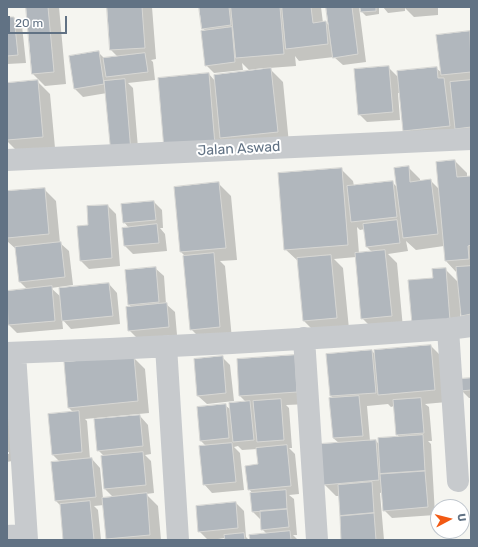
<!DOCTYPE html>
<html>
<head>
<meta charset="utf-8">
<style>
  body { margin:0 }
  #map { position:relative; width:478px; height:547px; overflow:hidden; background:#f5f5f0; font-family:Rubik,sans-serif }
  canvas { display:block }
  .frame { position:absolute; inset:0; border:8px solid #617284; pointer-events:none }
  .north { position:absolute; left:430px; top:499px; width:40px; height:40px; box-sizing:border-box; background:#fff; border:1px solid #c0c7ce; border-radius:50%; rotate:83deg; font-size:11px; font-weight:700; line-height:16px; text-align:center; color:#617284 }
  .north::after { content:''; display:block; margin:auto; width:14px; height:18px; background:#f25913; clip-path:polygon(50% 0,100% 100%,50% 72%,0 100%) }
  .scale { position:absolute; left:8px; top:16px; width:59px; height:18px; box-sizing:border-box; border:2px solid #617284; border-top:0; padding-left:5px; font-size:12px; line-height:14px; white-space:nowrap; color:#617284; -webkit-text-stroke:3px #fff; paint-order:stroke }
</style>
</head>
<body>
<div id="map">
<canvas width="478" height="547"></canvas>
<div class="frame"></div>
<div class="north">U</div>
<div class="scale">20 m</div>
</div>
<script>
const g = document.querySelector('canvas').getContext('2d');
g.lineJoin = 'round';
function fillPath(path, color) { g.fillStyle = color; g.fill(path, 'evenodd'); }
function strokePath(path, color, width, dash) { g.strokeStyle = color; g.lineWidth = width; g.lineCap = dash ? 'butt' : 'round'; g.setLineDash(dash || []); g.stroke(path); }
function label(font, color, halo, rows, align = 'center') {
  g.font = font + ' Rubik,sans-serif'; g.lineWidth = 4; g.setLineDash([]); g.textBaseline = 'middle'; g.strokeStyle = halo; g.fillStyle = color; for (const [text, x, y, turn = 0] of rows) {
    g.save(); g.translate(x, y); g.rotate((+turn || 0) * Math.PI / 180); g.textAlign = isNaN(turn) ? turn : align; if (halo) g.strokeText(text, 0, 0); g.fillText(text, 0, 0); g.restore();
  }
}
const shadow = new Path2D(`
  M27,7H59L66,84L45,86L33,74Z
  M108,7H152L156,59L151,60L153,62L155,80L128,83L133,88L139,160L120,161L107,93L83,97L75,89L98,52L105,59L118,57L111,50Z
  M200,7H281L283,9V7H321L323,23L326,22L330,27L327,7H359L366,62L343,65L334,57L299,61L295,56L296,66L269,68L283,82L289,144L177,161L209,74L215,81L263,70V68L249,70L242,63L243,70L214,73L206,65V31L202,28Z
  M361,7H379V14L366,16L362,12Z
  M383,7H438V15L414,17L405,8V11L388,13Z
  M7,18H14L22,26L26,63L7,64Z
  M470,32L471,33V136L416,142L404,130L400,93H398L400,120L367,122L359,114L388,67L398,77L436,68L442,73Z
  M38,82L50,94L55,148L18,152L7,141V84Z
  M455,161L467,173V177H471V324L460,313L462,333L425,336L434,279L445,269L458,282L457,273L446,261L444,246L416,250L406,241L408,251L388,254L397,263L403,328L374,330L362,318L356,257L334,259L343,268L349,329L316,333L304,321L298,261L285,249L341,169L353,181L354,186L392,182L397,187L408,167L420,179V181L430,180L439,189ZM357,227L360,230L365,229L367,247L372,252L359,254Z
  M219,184L231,196L237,260L220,261L225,266L232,339L203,341L191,329L186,257L181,252L175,188Z
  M44,189L56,201L60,243L69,251L73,285L51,288L61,297L109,284L117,293L120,324L71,329L62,319L63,329L17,333L9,325L7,306V292L28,290L20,282L17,250L7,241V192Z
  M154,202L162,210L163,228H160L165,234L167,251L133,254L125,246L129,228L124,222Z
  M108,206L116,214L120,266L89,269L81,261L89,226Z
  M155,268L164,276L166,304L175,312L177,335L137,338L129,330L131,307L129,304Z
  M431,346L443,358L447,402L425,404L429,407L432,441H428L431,444L435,515L392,518L384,510L383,492L380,493L384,540H343L339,496H336L324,484L339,443L333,438L334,399L331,396L372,351L375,354ZM388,404L391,407L394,406L397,434L399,437L379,444L376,441H370L367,406Z
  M295,356L309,404L286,405L289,408L292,448H289L295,454L299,494L289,495L294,499L297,535H293L298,540H251L267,534L262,529L261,520L253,512V494L249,489L259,465L257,449L242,450L238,446L234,447L240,453L244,490L212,493L204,484L207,447L201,441L225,405L231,410L247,403L240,396Z
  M133,357L145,369L149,413L85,419L87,421L90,459H92L100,468L103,498H114L105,489V457L98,450L140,416L148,425L151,454L145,455L151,461L154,493L146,494L158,506L161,540H108L107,539L104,505L94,506L98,510L101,540H64L61,506L55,500L60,462L53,455L74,413L69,408Z
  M222,357L230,365L234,401L207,404L198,396Z
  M7,371L12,461L7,462V454H9V452H7Z
  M471,379V398H469L461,390Z
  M236,503L244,511L246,537L249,540H225V538L218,539L219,540H208L199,531Z`);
const building = new Path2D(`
  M26,7H48L54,72L32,74Z
  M107,7H142L145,48L110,50Z
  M199,7H229L231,25L202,29Z
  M231,7H280L284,54L236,58Z
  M282,7H311L313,23L326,21L328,44L286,49Z
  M326,7H352L358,54L333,58Z
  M360,7H376V11L361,12Z
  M7,17H14L18,55L7,56Z
  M232,27L235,62L205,66L201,31Z
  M470,31L471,72L441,75L436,35Z
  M99,51L104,84L74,89L69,56Z
  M145,53L148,72L106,77L103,58Z
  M389,66L393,112L358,115L354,69Z
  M437,67L438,78H444L450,126L403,131L397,71Z
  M271,68L278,132L220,138L214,75Z
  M209,73L215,145L164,149L158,78Z
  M125,79L131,152L111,154L104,81Z
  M38,80L43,137L7,140V83Z
  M471,80V127L455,129L450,82Z
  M455,160L457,177L471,176V245L468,246L469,259L445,261L436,162Z
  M409,166L410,182L431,179L438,234L403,238L394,168Z
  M342,168L348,245L284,250L278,173Z
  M393,181L397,217L351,222L347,186Z
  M219,182L226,248L180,252L174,187Z
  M45,188L49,234L7,238V191Z
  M154,201L156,220L123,223L121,204Z
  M108,205L112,258L80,261L77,226L88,225L87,206Z
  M397,220L400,243L366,247L363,224Z
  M157,224L159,243L124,246L122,228Z
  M61,242L65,277L19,282L15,247Z
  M385,250L392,316L361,319L355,253Z
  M214,253L220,327L190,330L183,256Z
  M331,255L337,318L303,321L297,258Z
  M471,266V314L461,316L456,267Z
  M156,267L159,302L128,305L125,270Z
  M446,268L450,321L412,324L408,280L433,278L432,269Z
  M109,283L113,316L62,321L59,288Z
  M52,286L55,321L8,325L7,291Z
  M167,303L169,327L128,331L126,307Z
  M431,345L435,390L378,395L374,350Z
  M372,350L376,393L330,396L326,354Z
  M295,355L297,392L239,396L237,359Z
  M134,356L138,401L68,408L64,362Z
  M223,356L226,393L197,396L194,359Z
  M471,378V390L460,391L459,379Z
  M359,396L363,436L333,438L329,398Z
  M421,398L424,433L396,435L393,400Z
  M281,399L284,440L257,442L253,401Z
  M250,401L254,440L233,442L229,403Z
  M226,404L229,438L200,441L197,407Z
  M79,411L82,452L52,455L48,414Z
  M140,415L143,446L97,451L94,419Z
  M423,435L425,471L380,474L378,438Z
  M376,440L379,480L323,485L320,444Z
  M232,443L236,482L203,485L199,446Z
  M287,445L291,486L248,490L245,466L258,464L256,448Z
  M143,452L146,485L104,489L101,456Z
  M92,458L96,497L55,501L51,462Z
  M425,471L428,507L383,511L380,474Z
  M372,482L374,513L340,516L338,485Z
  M286,490L287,509L252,512L250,493Z
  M147,493L150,535L106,539L102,498Z
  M90,501L94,540H63L60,504Z
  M236,502L238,528L198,532L196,506Z
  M287,509L289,527L261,530L260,511Z
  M374,513L376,540H341L340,516Z
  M290,531L291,540H250L249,535Z
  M244,533L245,540H225L224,535Z`);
const minor = new Path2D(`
  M7,160L471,139
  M448,329L458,481
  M304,338L317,540
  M166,346L178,540
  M7,353C154,348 301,340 448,329L471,326
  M15,353L27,540
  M7,536L26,535`);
const streetNames = [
  ["Jalan Aswad",239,149,-3]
];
fillPath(shadow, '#0003');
fillPath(building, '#b1b7bd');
strokePath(building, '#d6d6d3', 1);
strokePath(minor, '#c7cacd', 22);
label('14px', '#617284', '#fff', streetNames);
</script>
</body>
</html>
